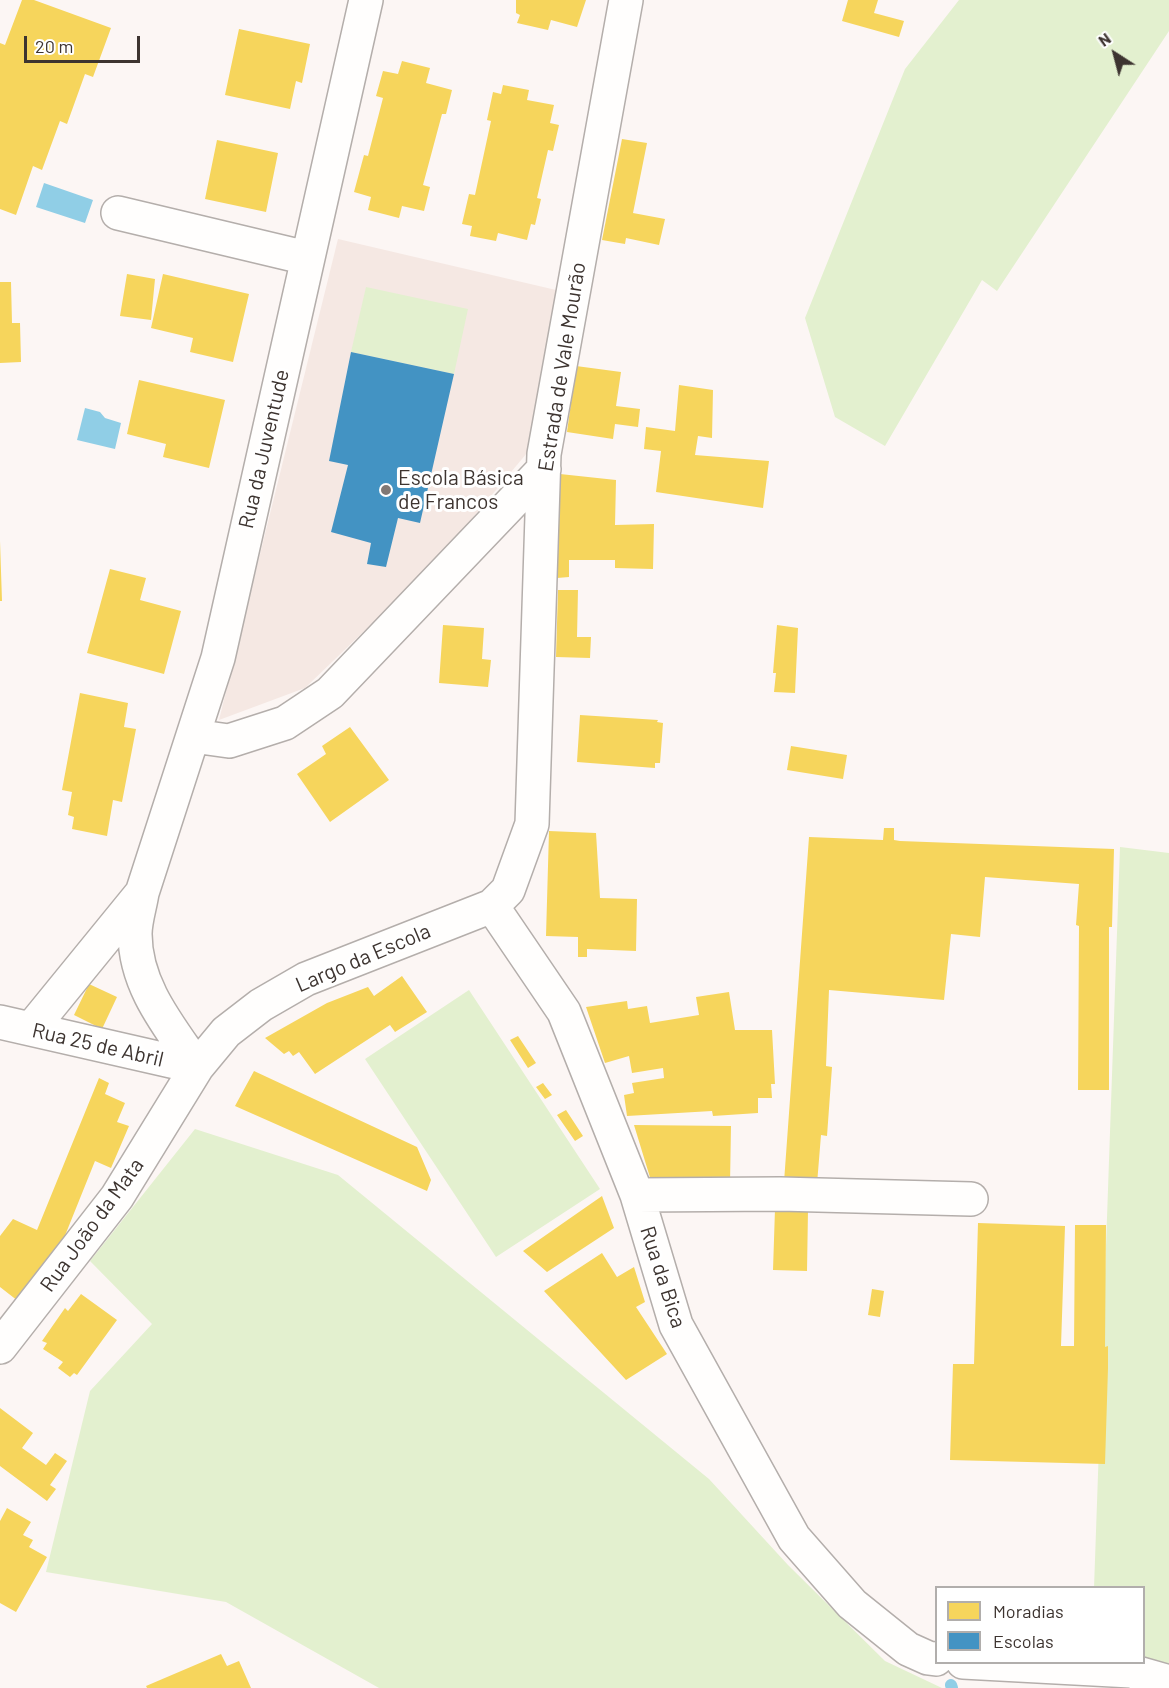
<!DOCTYPE html>
<html>
<head>
<meta charset="utf-8">
<style>
  body { margin:0 }
  #map { position:relative; width:1169px; height:1688px; overflow:hidden; background:#fcf6f4; font-family:Barlow,sans-serif }
  canvas { display:block }
  .legend { position:absolute; left:935px; top:1586px; width:210px; height:78px; box-sizing:border-box; background:#fff; border:2px solid #b1aeac; margin:0; padding:8px 10px; list-style:none; font-size:18px; color:#3d3430 }
  .legend li { display:flex; align-items:center; gap:12px; height:30px }
  .legend b { width:30px; border:2px solid #b1aeac }
  .north { position:absolute; left:1085px; top:24px; width:60px; height:60px; -webkit-text-stroke:4px #fff; paint-order:stroke; rotate:324deg; font-size:16px; font-weight:700; line-height:24px; text-align:center; color:#3d3430 }
  .north::after { content:''; display:block; margin:auto; width:21px; height:27px; background:#3d3430; clip-path:polygon(50% 0,100% 100%,50% 72%,0 100%) }
  .scale { position:absolute; left:24px; top:36px; width:116px; height:27px; box-sizing:border-box; border:3px solid #3d3430; border-top:0; padding-left:8px; font-size:18px; line-height:21px; white-space:nowrap; color:#3d3430; -webkit-text-stroke:4px #fff; paint-order:stroke }
</style>
</head>
<body>
<div id="map">
<canvas width="1169" height="1688"></canvas>
<ul class="legend">
<li><b style="height:16px;background:#f6d55c"></b>Moradias</li>
<li><b style="height:16px;background:#4393c3"></b>Escolas</li>
</ul>
<div class="north">N</div>
<div class="scale">20 m</div>
</div>
<script>
const g = document.querySelector('canvas').getContext('2d');
g.lineJoin = 'round';
function fillPath(path, color) { g.fillStyle = color; g.fill(path, 'evenodd'); }
function strokePath(path, color, width, dash) { g.strokeStyle = color; g.lineWidth = width; g.lineCap = dash ? 'butt' : 'round'; g.setLineDash(dash || []); g.stroke(path); }
function label(font, color, halo, rows, align = 'center') {
  g.font = font + ' Barlow,sans-serif'; g.lineWidth = 6; g.setLineDash([]); g.textBaseline = 'middle'; g.strokeStyle = halo; g.fillStyle = color; for (const [text, x, y, turn = 0] of rows) {
    g.save(); g.translate(x, y); g.rotate((+turn || 0) * Math.PI / 180); g.textAlign = isNaN(turn) ? turn : align; if (halo) g.strokeText(text, 0, 0); g.fillText(text, 0, 0); g.restore();
  }
}
const built = new Path2D(`
  M338,239L556,290L527,453L465,527L384,612L305,688L219,720Z`);
const green = new Path2D(`
  M959,0H1169V31L997,291L982,280L885,446L835,417L805,318L905,69Z
  M366,287L468,309L454,374L351,352Z
  M1120,847L1169,853V1667L1144,1661V1588H1094Z
  M469,990L600,1189L496,1257L365,1059Z
  M195,1129L338,1175L709,1479L788,1565L885,1661L942,1688H379L226,1602L46,1572L90,1391L152,1324L90,1261Z`);
const water = new Path2D(`
  M44,183L93,200L85,223L36,207Z
  M85,408L100,412L105,418L121,423L115,449L77,440Z`);
const homes = new Path2D(`
  M22,0H34L111,28L93,77L85,74L67,124L60,121L42,170L33,166L16,215L0,209V43L5,45Z
  M516,0H586L577,27L551,20L548,30L517,23L520,15L516,13Z
  M848,0H878L874,13L904,21L899,37L842,21Z
  M239,29L310,44L302,83L296,81L290,109L225,95Z
  M402,61L430,68L426,83L452,90L446,114H442L423,185L430,187L424,211L402,206L399,218L368,210L371,197L354,192L364,155L368,156L383,98L376,96L383,71L398,74Z
  M503,85L529,90L527,100L554,105L550,123L559,125L553,151L548,150L537,198L541,199L535,225L531,224L527,240L498,233L496,241L470,236L472,226L462,224L469,194L475,195L491,121L487,120L493,92L501,94Z
  M622,139L647,143L633,213L665,219L659,245L626,238L625,244L602,240Z
  M217,140L278,153L266,212L205,199Z
  M127,274L155,279L151,320L120,316Z
  M163,274L249,294L233,362L190,352L193,338L151,328Z
  M0,282H11L12,323H20L21,362L0,363Z
  M576,366L621,372L616,406L640,409L638,427L615,424L613,439L567,432Z
  M139,380L225,400L209,468L163,457L166,444L127,434Z
  M679,385L713,390L712,438L698,436L695,455L769,461L763,508L656,492L661,451L644,449L646,427L675,431Z
  M560,474L616,480L615,525L654,524L653,569L615,568V560H569V577L557,578Z
  M0,541L2,601H0Z
  M110,569L146,578L140,600L181,611L164,674L87,653Z
  M558,590H578L577,637H591L590,658L556,657Z
  M443,625L484,628L482,659L491,660L488,687L439,683Z
  M777,625L798,628L795,693L774,692L776,673H773Z
  M80,693L128,703L124,727L136,729L122,802L113,800L107,836L72,829L74,817L68,815L72,792L62,790Z
  M580,715L658,720L657,722L663,723L660,763H655V768L577,762Z
  M350,727L389,780L330,822L297,774L326,754L322,746Z
  M791,746L847,755L843,779L787,770Z
  M884,828H894V840L900,841L1114,849L1112,927H1109V1090H1078L1079,926L1076,925L1079,884L985,877L980,937L951,934L944,1000L829,990L826,1066L832,1067L827,1136L821,1135L817,1184L784,1182L809,837L883,840Z
  M549,831L596,833L600,898L637,899L636,951L587,949V957H578V937L546,936Z
  M402,976L427,1012L395,1032L390,1025L315,1074L299,1052L293,1056L289,1051L284,1054L265,1038L327,1003L368,987L374,996Z
  M89,984L117,997L102,1029L74,1015Z
  M729,992L735,1030H772L775,1084H771L772,1098H758V1113L713,1116L712,1111L627,1116L624,1095L634,1093L632,1083L664,1078L663,1068L632,1073L629,1056L605,1063L586,1007L627,1001L628,1009L647,1006L650,1023L699,1015L696,997Z
  M518,1036L536,1063L528,1068L510,1040Z
  M254,1071L417,1147L431,1180L427,1191L235,1106Z
  M99,1078L109,1083L105,1094L125,1103L117,1122L129,1126L111,1168L95,1161L62,1243L18,1301L0,1287V1236L13,1219L37,1230Z
  M543,1083L552,1095L545,1099L536,1087Z
  M566,1110L583,1136L575,1141L557,1115Z
  M634,1125L731,1126L730,1184H652Z
  M602,1196L614,1228L547,1272L523,1251Z
  M775,1209L808,1210L807,1271L773,1270Z
  M978,1223L1065,1226L1061,1346H1074L1075,1225H1106L1105,1347L1108,1346V1368L1105,1464L950,1460L953,1364H974Z
  M602,1253L617,1277L634,1267L645,1302L636,1307L667,1354L626,1380L544,1291Z
  M872,1289L884,1291L880,1317L868,1315Z
  M81,1294L117,1320L77,1375L74,1373L70,1377L58,1368L63,1362L43,1349L47,1343L42,1341L65,1308L68,1311Z
  M0,1408L33,1433L22,1448L46,1465L55,1453L67,1461L50,1485L56,1489L47,1501L0,1466Z
  M7,1508L31,1522L23,1535L33,1540L29,1547L47,1557L16,1612L0,1603V1521Z
  M221,1654L227,1666L239,1661L251,1688H147L146,1686Z`);
const schools = new Path2D(`
  M351,352L454,374L420,523L398,518L386,567L367,564L371,543L331,532L348,465L329,461Z`);
const stream = new Path2D(`
  M951,1685L952,1688`);
const minor = new Path2D(`
  M118,213L307,258
  M193,736L229,741L285,723L330,693L544,469
  M492,906L564,1012L637,1195L676,1325L794,1538L852,1604L908,1649L928,1658L936,1659
  M0,1022L197,1067
  M31,1029L141,894
  M197,1067C169,1026 135,986 135,934C135,921 140,906 142,893L218,658L366,0
  M637,1195L780,1194L971,1199
  M0,1347L117,1197L197,1067L226,1032L261,1005L306,979L492,906L508,890L532,824L544,454L626,0
  M963,1662L1131,1671L1169,1682`);
const markers = [
  [386,490,6,"#807875"]
];
const streetNames = [
  ["Estrada de Vale Mourão",562,367,-81],
  ["Rua da Juventude",264,449,-77],
  ["Largo da Escola",363,958,-23],
  ["Rua 25 de Abril",98,1045,13],
  ["Rua João da Mata",92,1225,-54],
  ["Rua da Bica",663,1277,72]
];
const poiNames = [
  ["Escola Básica",398,478],
  ["de Francos",398,502]
];
fillPath(built, '#f5e8e3');
fillPath(green, '#e3f0cf');
fillPath(water, '#90cee6');
fillPath(homes, '#f6d55c');
fillPath(schools, '#4393c3');
strokePath(stream, '#90cee6', 12);
strokePath(minor, '#b4aeab', 36);
strokePath(minor, '#fffefd', 33);
for (const [x, y, r, color] of markers) { const dot = new Path2D(); dot.arc(x, y, r, 0, 2 * Math.PI); g.fillStyle = color; g.fill(dot); strokePath(dot, '#fff', 2); }
label('21px', '#3d3430', '#fff', streetNames);
label('21px', '#3d3430', '#fff', poiNames, 'left');
</script>
</body>
</html>
